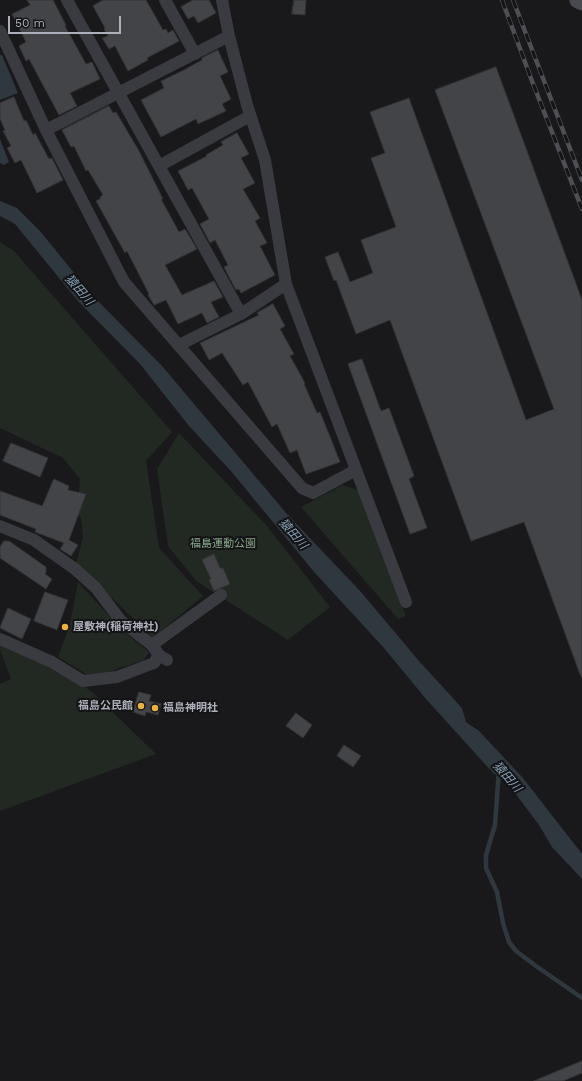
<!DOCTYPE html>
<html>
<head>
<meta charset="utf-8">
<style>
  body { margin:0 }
  #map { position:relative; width:582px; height:1081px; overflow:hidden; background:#19191b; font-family:"Work Sans",sans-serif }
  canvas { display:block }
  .scale { position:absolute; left:8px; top:16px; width:113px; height:18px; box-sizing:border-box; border:2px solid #acb0ba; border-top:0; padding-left:5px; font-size:12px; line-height:14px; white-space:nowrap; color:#acb0ba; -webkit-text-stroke:3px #141416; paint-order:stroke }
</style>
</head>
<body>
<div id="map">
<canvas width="582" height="1081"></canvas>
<div class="scale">50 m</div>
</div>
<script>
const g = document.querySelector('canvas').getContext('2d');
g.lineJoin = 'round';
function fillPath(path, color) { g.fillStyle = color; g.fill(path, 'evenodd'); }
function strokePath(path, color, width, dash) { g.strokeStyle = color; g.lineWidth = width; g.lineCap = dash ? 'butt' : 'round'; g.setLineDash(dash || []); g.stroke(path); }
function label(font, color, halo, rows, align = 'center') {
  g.font = font + ' "Work Sans","Noto Sans JP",sans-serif'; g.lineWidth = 4; g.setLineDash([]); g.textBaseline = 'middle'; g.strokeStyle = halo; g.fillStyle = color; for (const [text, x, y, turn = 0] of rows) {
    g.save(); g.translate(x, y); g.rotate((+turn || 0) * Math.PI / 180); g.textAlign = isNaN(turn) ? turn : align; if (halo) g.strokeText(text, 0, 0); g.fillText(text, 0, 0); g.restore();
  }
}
const green = new Path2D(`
  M0,242L14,251L172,432L146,461L159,548L203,596L153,638L76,563L83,537L81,518L73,509L79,492L80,479L63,458L0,428Z
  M179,433L267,526L330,607L288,640L196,581L168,546L157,469Z
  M343,485L358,490L406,616L398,619L301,507Z
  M78,582L122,630L149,652L144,660L103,674H86L58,657L70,624Z
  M0,644L49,664L91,691L156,754L0,811V684L11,679L0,650Z`);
const water = new Path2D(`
  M0,55H2L18,93L0,100Z
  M0,139L9,162L4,165L0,163Z
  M0,201L17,208L40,231L92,295L162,366L287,514L361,592L419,661L462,708L466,722L479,731L523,778L582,854V879L552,847L539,825L503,777L494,774L426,699L384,648L315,573L230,470L189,426L140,364L78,301L15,224L0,216Z`);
const stream = new Path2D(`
  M499,769L495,825L486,855V868L497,892L503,923L509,942L516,951L536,966L582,998`);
const building = new Path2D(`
  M27,0H53L66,25L65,26L86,64L92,62L100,79L70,93L77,106L59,115L29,59L26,61L19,46L26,42L12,14L30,5Z
  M103,0H146L163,30L166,29L168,33L173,30L179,41L147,58L148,60L128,71L115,46L109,49L102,38L108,36L104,29L105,28L93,6Z
  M193,0H209L216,13L198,23L194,16L188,19L181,7Z
  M294,0H306L305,15L292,14Z
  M218,50L228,72L220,76L231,99L222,104L226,111L198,124L196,119L161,137L141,100L164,88L161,81L184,70L202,60V58Z
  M496,67L582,300V677H581L524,522L471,541L390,320L356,334L336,280L334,281L325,257L338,252L350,282L373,273L361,240L396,227L371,158L385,153L370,112L409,98L526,420L554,409L435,90Z
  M14,97L24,121L26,120L33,135L35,133L49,159L52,158L63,180L37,193L21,160L15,163L7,148L11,146L3,131L5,130L0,119V103Z
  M109,106L113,113L116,112L139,151L163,199H161L179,232L185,229L197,249L165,265L182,295L214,281L223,297L211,302L219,317L207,323L202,313L178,324L166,300L154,305L148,295L149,294L127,251L125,253L96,201L101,198L100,197L103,195L88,170L86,171L74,146L71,147L62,130Z
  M237,133L249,154L241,158L255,183L243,189L260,218L255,221L267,243L260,246L275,275L241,293L239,289L236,290L228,275L224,267L228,265L215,240L210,243L200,224L209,219L192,188L188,190L178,171L207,156L206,155L223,145L221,142Z
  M273,304L285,326L280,329L294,354L290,356L305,383L304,384L317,413L320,412L329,434L340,462L306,474L297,450L290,453L277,424L272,427L248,382L243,385L222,353L209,360L200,343L259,315L257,313Z
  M362,359L381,411L389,408L414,476L409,479L427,528L410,534L348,364Z
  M11,443L48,458L40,477L3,461Z
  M54,479L69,486L68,490L86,494L69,540L78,545L71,556L60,549L64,543L35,532L36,529L0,515V491L42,506Z
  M4,541H9L46,567V572L45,574L52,579L46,589L0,558V547Z
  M214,554L220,568H223L230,584L214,591L209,580L211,579L202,560Z
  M45,592L68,600L57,630L34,621Z
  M8,608L31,619L22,639L0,628Z
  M139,692L151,695L149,701L161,704L158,715L146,712L145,716L133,712Z
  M296,713L312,725L303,738L286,726Z
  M344,745L361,756L353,767L337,756Z
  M582,1061V1073L563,1081H534Z`);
const street = new Path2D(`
  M67,0L241,314
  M165,0L195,54
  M222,0L229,36L247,105L265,160L286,284L406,602
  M0,31L46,130L124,282L302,488L313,493L356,470
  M46,130L229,36
  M159,166L250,116
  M179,345L241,314L286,284
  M0,526L34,540L75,569L96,588L121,621L152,645L159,655L167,660
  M0,639L52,662L83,681L117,677L154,663L159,655
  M152,645L221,595`);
const secondary = new Path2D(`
  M578,0L582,2`);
const rail = new Path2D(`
  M502,0L532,81L582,209
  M513,0L582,180`);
const markers = [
  [65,627,4,"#eab042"],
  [141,706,4,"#eab042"],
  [155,708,4,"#eab042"]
];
const parkNames = [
  ["福島運動公園",223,544]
];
const poiNames = [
  ["屋敷神(稲荷神社)",73,627],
  ["福島公民館",133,706,"right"],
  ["福島神明社",163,708]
];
const waterNames = [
  ["猿田川",79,290,49],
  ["猿田川",293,534,49],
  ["猿田川",507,777,49]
];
fillPath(green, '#212922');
fillPath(water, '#2f383f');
strokePath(stream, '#2f383f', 4.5);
fillPath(building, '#434448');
strokePath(building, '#333337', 1);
strokePath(street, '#3a3b40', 12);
strokePath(secondary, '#484a50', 17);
strokePath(rail, '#4d4f55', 4.5);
strokePath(rail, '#141416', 3, [9]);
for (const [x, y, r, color] of markers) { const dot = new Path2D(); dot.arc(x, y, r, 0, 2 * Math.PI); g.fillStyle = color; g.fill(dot); strokePath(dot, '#141416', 1.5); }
label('11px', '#84a486', '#141416', parkNames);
label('bold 11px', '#acb0ba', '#141416', poiNames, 'left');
label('italic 12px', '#859eb3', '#141416', waterNames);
</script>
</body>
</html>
